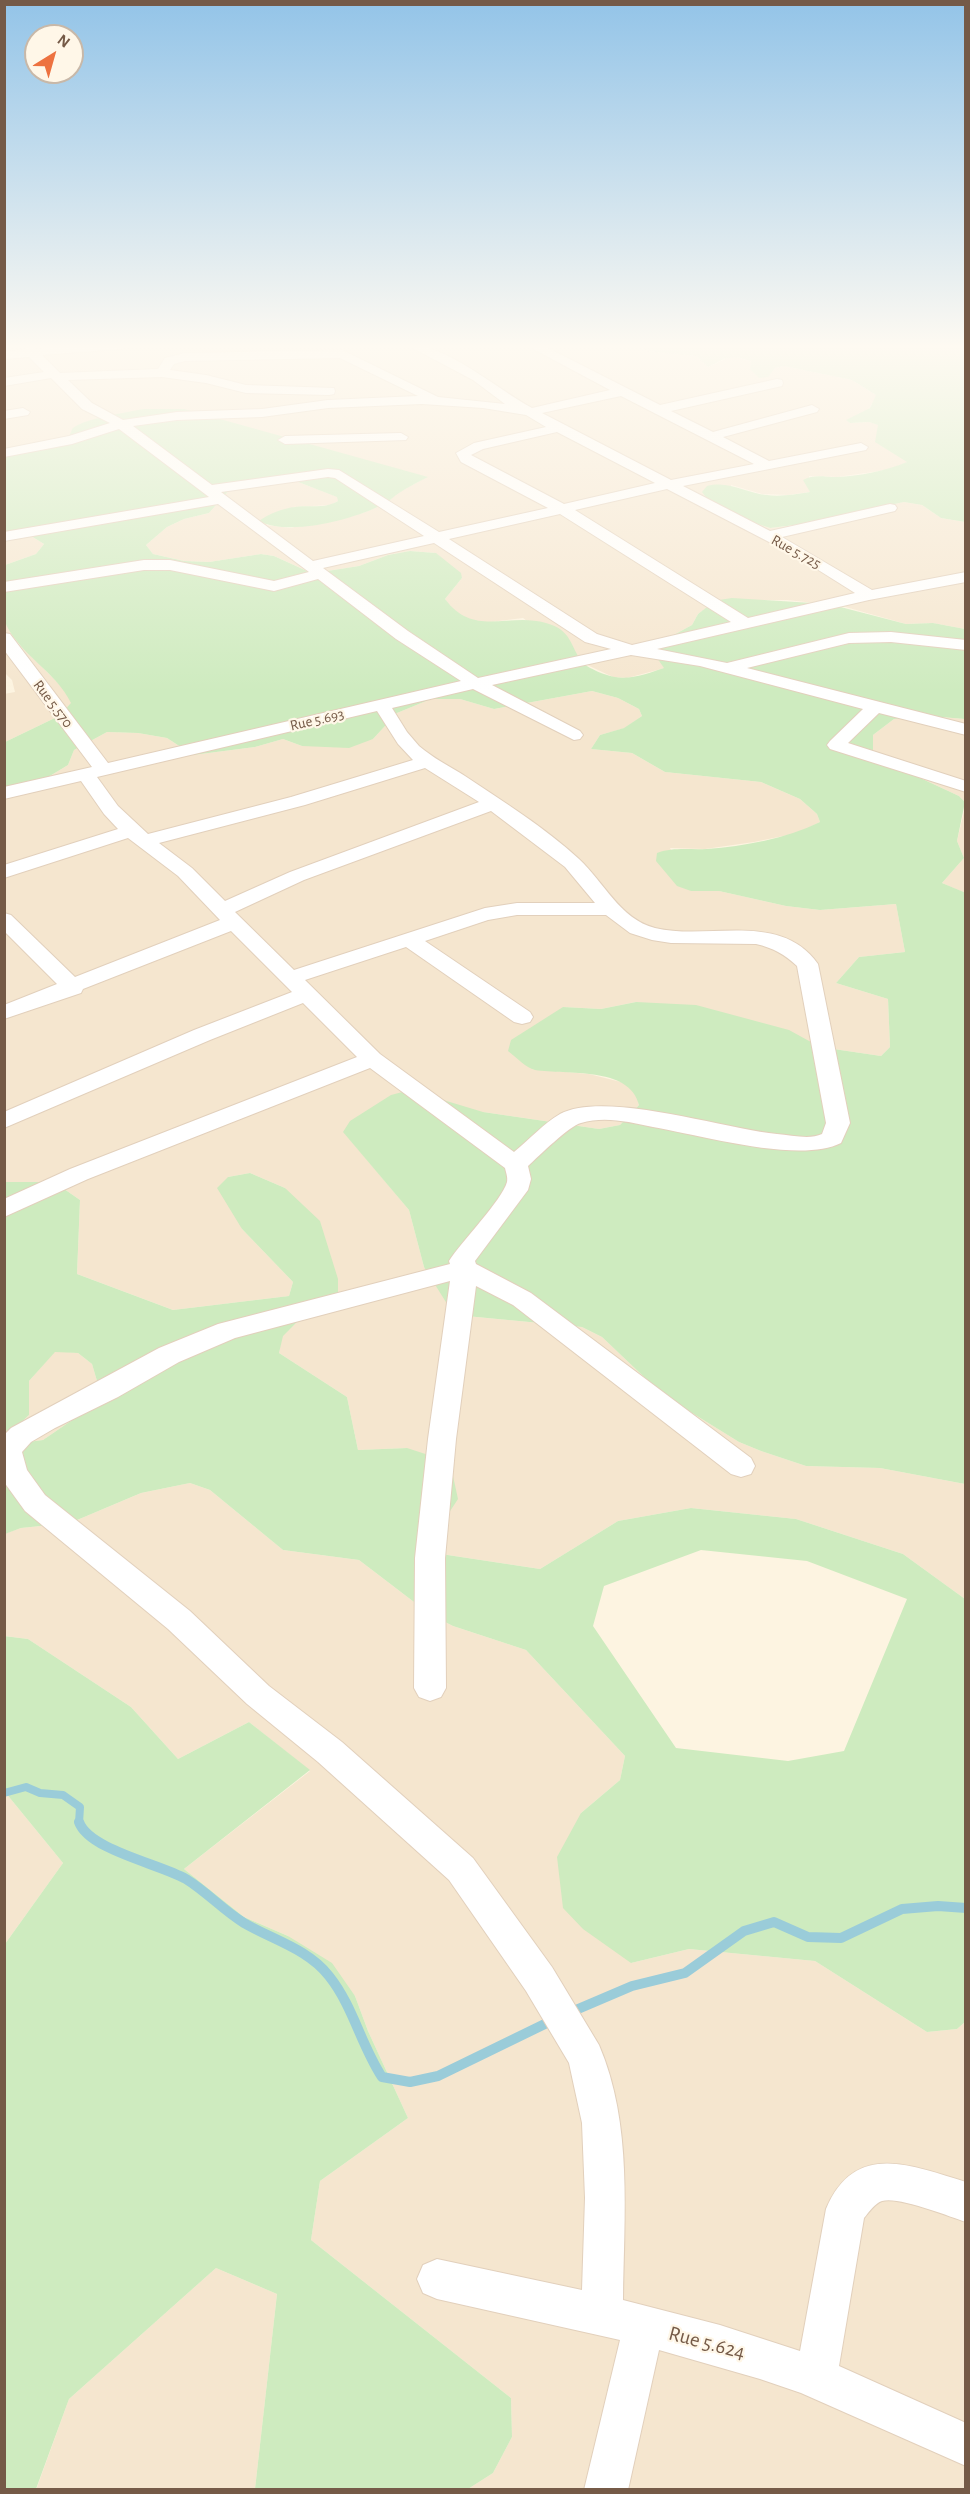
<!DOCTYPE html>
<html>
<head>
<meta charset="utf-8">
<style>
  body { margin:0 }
  #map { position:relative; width:970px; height:2494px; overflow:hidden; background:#fdf4e1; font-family:"Alegreya Sans",sans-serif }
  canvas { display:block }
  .frame { position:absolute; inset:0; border:6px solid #755a47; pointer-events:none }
  .north { position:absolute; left:24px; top:24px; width:60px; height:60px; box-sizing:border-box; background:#fff7e8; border:2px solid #c8b8a8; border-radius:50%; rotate:37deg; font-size:16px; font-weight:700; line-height:24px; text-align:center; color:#755a47 }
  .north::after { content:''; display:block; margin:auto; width:21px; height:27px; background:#ed7240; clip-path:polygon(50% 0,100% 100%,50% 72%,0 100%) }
</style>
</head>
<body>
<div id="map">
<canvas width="970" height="2494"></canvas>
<div class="frame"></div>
<div class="north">N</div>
</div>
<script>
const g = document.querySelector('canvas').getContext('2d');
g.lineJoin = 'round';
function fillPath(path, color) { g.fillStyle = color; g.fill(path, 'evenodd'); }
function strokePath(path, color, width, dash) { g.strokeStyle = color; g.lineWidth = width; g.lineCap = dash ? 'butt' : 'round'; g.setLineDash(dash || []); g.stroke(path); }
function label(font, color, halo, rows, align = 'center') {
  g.font = font + ' "Alegreya Sans",sans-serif'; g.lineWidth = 4.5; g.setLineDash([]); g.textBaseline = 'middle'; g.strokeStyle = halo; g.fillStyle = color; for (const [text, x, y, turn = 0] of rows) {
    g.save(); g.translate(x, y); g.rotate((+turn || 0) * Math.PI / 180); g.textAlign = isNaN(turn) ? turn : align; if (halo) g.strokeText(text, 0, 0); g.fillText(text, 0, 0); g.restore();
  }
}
const residential = new Path2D(`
  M4,344H639L647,351L696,356L708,367L732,356L775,368L784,366L852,380L876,395V398L868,410L847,420L850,423L869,422L879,425L908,462L888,470L837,477L809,476L810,492L788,495L762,494L731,485L736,517L770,528L795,525L904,502L922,505L941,518L965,522V629L933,623L906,624L842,606L787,600H719L698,614L692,625L659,643L665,668L627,678L613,677L583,663L523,618L483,623L471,620L453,611L445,599L462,578L435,553L410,551L388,555L359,566L321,572L307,571L274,556L261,554L209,562L184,561L153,554L146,545L167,527L184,519L209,513L230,489L293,480L338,497V501L331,505L294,507L266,525L290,528L363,513L387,503L396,494L427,477L69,438L5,456Z
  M4,531L31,536L44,544L36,554L5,565Z
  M5,621L18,643L65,690L72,703L59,716L5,742L4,694L15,692L12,680L5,673Z
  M592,691L618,698L639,709L642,716L625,728L600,735L591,749L632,753L665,772L761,782L800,799L817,814L820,822L798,833L754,842L705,849L670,848L691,891H719L786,906L820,910L896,904L905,952L859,957L836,983L888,999L890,1047L881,1056L820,1047L636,1002L601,1009L563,1007L532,1069L589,1074L625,1083L637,1093L639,1105L620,1125L599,1129L483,1112L344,1132L409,1210L424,1267L466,1316L582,1327L602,1337L663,1395L739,1442L761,1451L806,1466L880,1468L965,1484V1599L903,1554L796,1519L691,1508L618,1521L540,1569L441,1554L407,1448L358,1450L347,1397L279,1353L282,1336L296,1323L338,1295L285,1188L250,1173L228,1177L242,1229L293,1282L289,1296L173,1310L77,1274L80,1200L54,1182H5L4,798L25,791L68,765L74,750L107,732L138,733L167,738L193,755L255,747L283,739L302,746L373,739L397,713L431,699H460L494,709Z
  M929,716L965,719V802L959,796L873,756V735L894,719Z
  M965,807V893L942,883L964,858L957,841Z
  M55,1351L78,1353L92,1364L97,1381L81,1414L43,1440L5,1445V1431L13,1430L29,1415V1381Z
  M190,1483L210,1490L283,1550L359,1560L431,1615L453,1626L526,1650L625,1756L620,1780L581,1813L631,1963L689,1949L815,1961L927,2032L957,2029L965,2022V2489H468L493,2473L512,2437L511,2398L311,2240L320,2181L408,2118L368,2031L355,1996L288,1936L244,1917L184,1869L310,1771L249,1722L178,1759L131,1707L28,1639L5,1636L4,1534L21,1528L70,1523L141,1493Z
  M5,1792L63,1863L5,1944Z
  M216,2268L277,2294L255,2489L36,2490L69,2399Z`);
const green = new Path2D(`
  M639,344H965V522L941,518L922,505L904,502L795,525L770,528L736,517L708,500L702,492L707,486C729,480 746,493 767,495C781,497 796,494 810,492L803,480C813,474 825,477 836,477C860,476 885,471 907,462L875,442L878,425L869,422L850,423L846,420L870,408L876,395L852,380L784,366L775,368L768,377L759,378L750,369L751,361C730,354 727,357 708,367L696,356L647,351Z
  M144,409H184L428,477C418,482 408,487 399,493C394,496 390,501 384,504C355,519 289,537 259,521C268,514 284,508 295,507C310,505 325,509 338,501L337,497L293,480L230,489L209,513L184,519L167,527L146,545L153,554L184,561L209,562L261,554L274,556L307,571L321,572L359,566L388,555L410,551L436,553L461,573L462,578L445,599C474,638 508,612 546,623C572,630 570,646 582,662C587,668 607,676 615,677C631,680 649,673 664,668L655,655L659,643L692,625L698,614L711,604L719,600L732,598L829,604L906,624L933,623L965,629V719L929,716L894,719L873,735V756L959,796L965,802L957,841L964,858L942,883L966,893L965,1484L880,1468L806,1466L761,1451L739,1442L663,1395L602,1337L582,1327L466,1316L449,1307L424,1267L409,1210L343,1132L350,1121L391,1095L410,1090L483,1112L599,1129L620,1125L639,1105C630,1066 566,1075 535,1070C526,1068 516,1057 508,1051L511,1040L563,1007L601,1009L636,1002L696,1005L789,1030L820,1047L881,1056L890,1047L888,999L836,983L859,957L905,952L896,904L820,910L786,906L719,891H691L677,886L656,861L657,853C674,847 689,850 707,849C745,846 785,839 820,822L817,814L800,799L761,782L665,772L632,753L591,749L600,735L624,728L642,716L639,709L618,698L592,691L494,709L460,699H431L397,713L373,739L349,748L302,746L283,739L255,747L193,755L167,738L138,733L107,732L74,750L68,765L25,791L5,798V742L59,716L71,703C56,671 19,655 5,622C1,610 5,579 5,565L36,554L44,544L31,536L5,531V456L68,438C69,437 72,430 72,429C81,419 129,412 144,409Z
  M250,1173L285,1188L320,1221L338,1279V1295L296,1323L283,1336L279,1353L347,1397L358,1450L407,1448L450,1462L458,1499L435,1534L441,1554L540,1569L618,1521L691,1508L796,1519L903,1554L965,1599V2022L957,2029L927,2032L815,1961L689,1949L631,1963L583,1929L563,1908L557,1857L581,1813L620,1780L625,1756L526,1650L453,1626L431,1615L359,1560L283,1550L210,1490L190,1483L141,1493L70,1523L21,1528L5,1534V1445L43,1440L81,1414L97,1381L92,1364L78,1353L55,1352L29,1381V1415L13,1430L5,1431V1182H54L80,1200L77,1274L173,1310L289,1296L293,1282L242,1229L217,1188L228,1177ZM701,1550L807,1561L907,1599L844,1751L788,1761L676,1748L593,1626L604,1586Z
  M4,1636L28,1639L131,1707L178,1759L249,1722L310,1770L184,1869L244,1917L288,1936L332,1963L355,1996L368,2031L408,2118L320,2181L311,2240L511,2398L512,2437L493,2473L468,2489H255L277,2294L216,2268L69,2399L36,2489H5V1944L63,1863L5,1792Z`);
const streamFar1 = new Path2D(`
  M4,1793L26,1787L40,1793L63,1795L80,1807L79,1823`);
const stream = new Path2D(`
  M79,1822C89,1850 160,1864 186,1879C207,1892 223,1910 244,1923C273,1940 308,1949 329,1976C353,2006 361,2045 382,2077L410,2082L438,2076L553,2020
  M571,2012L632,1986L685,1973L744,1931L774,1922L808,1937L841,1938L902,1909L938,1906L966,1908`);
const street = new Path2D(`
  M87,344H138L132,348L42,355L60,373L158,369L165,358L185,353L342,350L438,397L505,404L473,380L405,344C447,344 495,388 532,408L610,390L524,344H540L660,405L777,379L782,380L783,383L782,386L671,411L713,432L812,405L819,409L817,412L723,437L769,461L861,443L868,447L866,450L683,486L770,531L890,504L895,505L897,508L895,511L782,537L872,590L966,572V582L869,600L657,649L727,663L849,633L891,632L966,640V650L891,642L849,643L747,668L966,724V735L879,713L848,743L966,781V792L830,749L827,745L830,741L863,709L700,666L631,655L492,685L580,731L583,735L580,739L574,740L473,689L392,708L407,732L419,746C433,758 449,766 465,776C504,802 544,827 579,859C604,882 620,919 655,928C708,941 780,910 818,964L850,1123L841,1143C800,1164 700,1135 653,1127C629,1122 605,1116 581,1123C569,1126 539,1156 528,1166L531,1179L528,1190L475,1261L476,1264L531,1293L751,1458L755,1466L751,1474L741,1477L731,1474L513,1305L476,1286L456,1439L445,1558L446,1688L441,1697L430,1701L419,1697L414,1688L415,1558L428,1439L450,1281L235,1338L179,1362L118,1397L55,1428L31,1442L22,1452L27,1470L45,1495L190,1611L269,1686L342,1742L473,1858L552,1967L599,2045C633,2124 624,2216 623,2300L720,2325L800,2351L826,2209C855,2140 912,2166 966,2182V2222C948,2216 898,2196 882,2201C875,2203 869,2212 864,2218L839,2366L966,2423V2466L801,2393L760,2379L659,2350L628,2490H584L620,2340L437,2299L423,2293L417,2279L423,2265L437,2259L582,2290L585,2198L582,2123L569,2063L526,1991L449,1880L318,1762L247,1704L168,1629L25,1511L4,1482V1435L11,1428L159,1348L218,1324L450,1264L449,1261C462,1241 502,1200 507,1182C508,1177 506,1173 505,1168L370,1068L88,1179L4,1217V1199L70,1169L357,1057L303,1003L210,1040L4,1128V1112L194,1030L292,992L231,931L83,989L81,993L4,1019V1005L57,984L4,931V913L11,915L75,977L220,920L178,876L128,838L4,878V865L118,829L104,814L81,781L4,799V787L92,767L4,650V633L10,634L108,763L461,681L396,639L318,579L274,591L170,570H144L4,592V582L144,560H170L274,581L309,572L218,504L4,541V532L209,497L119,429L72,444L4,457V449L69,436L110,423L82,409L51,378L4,386V378L44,372L29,357L4,359V351L23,350L29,346L35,349ZM340,358L418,396L328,400L262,409L177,412L123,420L92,403L68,380L162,377L206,383L246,393L329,395L334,394L335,391L334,388L246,385L206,375L170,370L174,364L185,361ZM621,396L754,464L671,480L542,413ZM422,404L483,408L526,415L546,427L474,443L456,453L461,462L548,508L439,532L339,470L328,469L212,485L133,426L177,420L262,417L328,408ZM557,432L655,483L564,504L471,455L483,449ZM328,477L335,478L424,536L313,561L221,492ZM667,489L796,556L855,593L748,618L575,510ZM560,514L731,622L632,645L597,634L449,539ZM434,543L585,642L611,649L478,678L408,631L323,568ZM377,711L398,744L413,760L291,797L148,834L118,806L97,777ZM425,768L479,802L290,872L225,901L192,868L159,843L305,805ZM491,811L565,867L595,903H517L485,908L294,970L235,912L304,880ZM517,915H606L630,933L652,940L671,943L756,944C773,948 784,954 797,966L826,1123L822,1134C810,1140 791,1135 777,1134C724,1129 605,1090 560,1114C544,1123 529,1140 514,1152L380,1054L305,980L406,947L514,1022L522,1024L530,1022L533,1017L530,1012L425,941L488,920Z
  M23,408L30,412L28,415L4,419V411Z
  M401,433L408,437L406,440L285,444L278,440L285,436Z`);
const farStreetnames = [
  ["Rue 5.725",796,552,29],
  ["Rue 5.570",53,704,53],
  ["Rue 5.693",317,720,-13]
];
const nearStreetnames = [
  ["Rue 5.624",707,2343,15]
];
fillPath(residential, '#f5e6cf');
fillPath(green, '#ceebbf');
strokePath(streamFar1, '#9accd9', 8);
strokePath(stream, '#9accd9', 10);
strokePath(street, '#e2d0bc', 2);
fillPath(street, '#fff');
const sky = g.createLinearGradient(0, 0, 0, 693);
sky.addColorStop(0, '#93c4e8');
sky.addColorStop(0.5, '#fefaf2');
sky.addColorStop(1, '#fefaf200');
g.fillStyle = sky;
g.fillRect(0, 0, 970, 693);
label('15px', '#755a47', '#fff7e8', farStreetnames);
label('21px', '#755a47', '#fff7e8', nearStreetnames);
</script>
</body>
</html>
